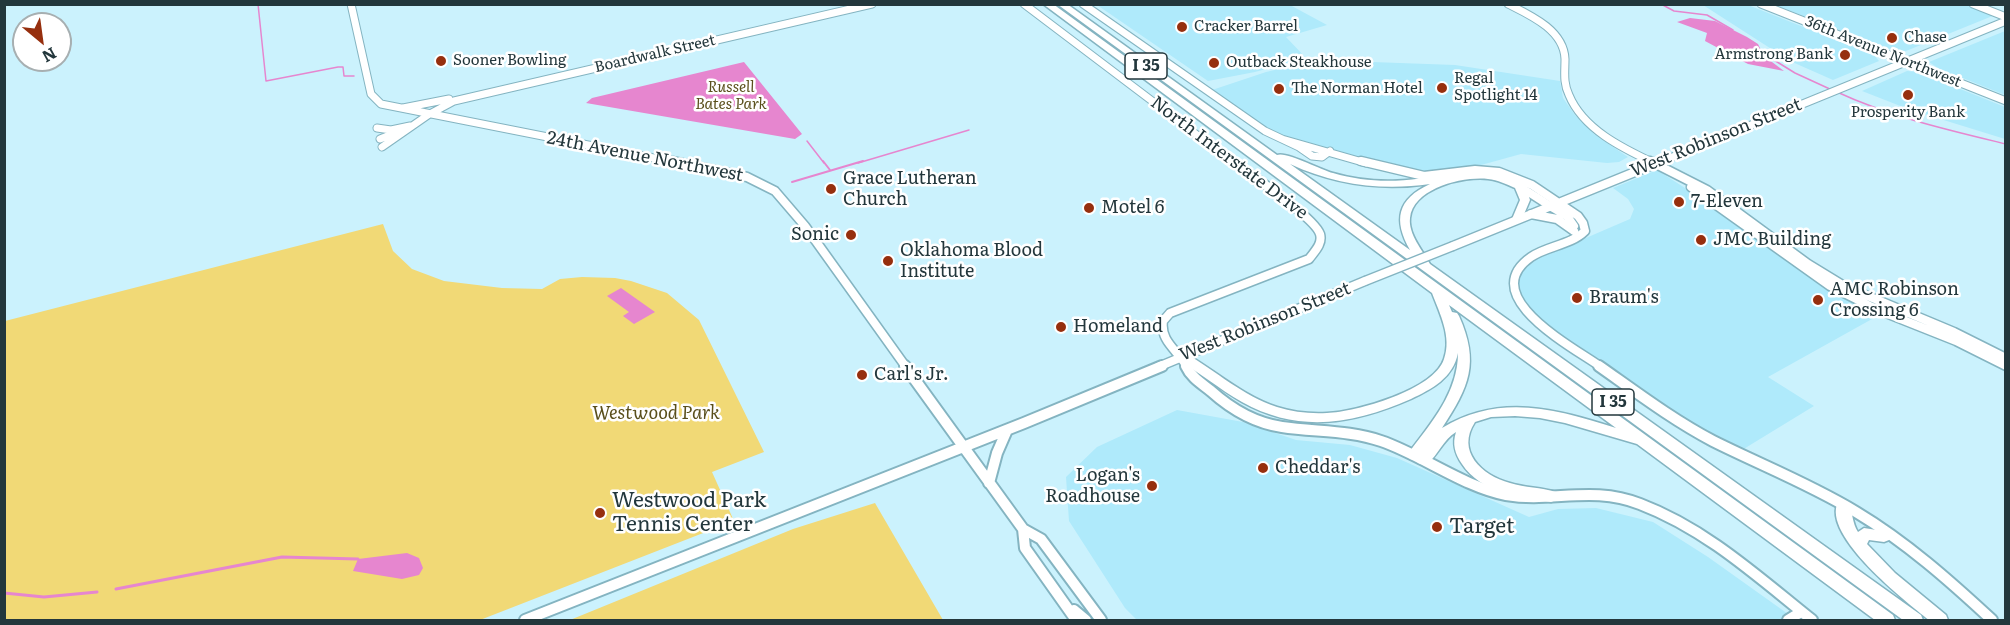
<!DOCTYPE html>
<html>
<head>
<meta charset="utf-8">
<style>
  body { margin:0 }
  #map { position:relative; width:2010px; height:625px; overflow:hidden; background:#cbf2fd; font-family:Literata,serif }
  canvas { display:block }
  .frame { position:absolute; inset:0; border:6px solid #23373c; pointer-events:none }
  .north { position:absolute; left:12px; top:12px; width:60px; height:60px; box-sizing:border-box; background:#fff; border:2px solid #a7afb1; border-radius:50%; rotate:151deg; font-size:16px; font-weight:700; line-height:24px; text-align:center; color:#23373c }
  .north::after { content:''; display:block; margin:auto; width:21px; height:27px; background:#962f0e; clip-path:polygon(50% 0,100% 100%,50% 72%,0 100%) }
</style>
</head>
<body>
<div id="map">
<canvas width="2010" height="625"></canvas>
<div class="frame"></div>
<div class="north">N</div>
</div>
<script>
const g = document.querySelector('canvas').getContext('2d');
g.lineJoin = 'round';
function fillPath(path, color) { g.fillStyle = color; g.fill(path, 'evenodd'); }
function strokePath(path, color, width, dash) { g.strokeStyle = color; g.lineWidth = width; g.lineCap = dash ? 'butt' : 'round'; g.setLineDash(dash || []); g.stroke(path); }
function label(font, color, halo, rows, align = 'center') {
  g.font = font + ' Literata,serif'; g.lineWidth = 5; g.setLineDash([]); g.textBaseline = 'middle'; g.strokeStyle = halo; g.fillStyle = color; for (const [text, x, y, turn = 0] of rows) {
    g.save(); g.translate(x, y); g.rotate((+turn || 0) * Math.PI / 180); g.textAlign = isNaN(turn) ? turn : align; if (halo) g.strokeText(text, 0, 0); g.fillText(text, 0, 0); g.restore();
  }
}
const built = new Path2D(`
  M1967,4L1995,15L1906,51H1894L1775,5Z
  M1097,5H1290L1327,25L1286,37L1306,58L1255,72L1208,81Z
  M1703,5H1748L1874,55L1879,61L1833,80L1790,61Z
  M2005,31V95L1938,68L1929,62Z
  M1317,60L1455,65L1560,81L1563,98L1575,115L1594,134L1628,157L1619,162L1607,163L1521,154L1463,170L1417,174L1273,134L1209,91L1266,72Z
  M1907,71L1918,72L2005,107V139L1908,109L1862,91Z
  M1657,170L1881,314L1768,377L1814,406L1742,450L1693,427L1542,324L1517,293L1521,272L1537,259L1630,219L1634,209L1628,199L1613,188Z
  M1177,410L1243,422L1296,440L1350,445L1397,458L1529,517L1558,509L1596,508L1653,522L1708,557L1788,614L1782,620H1137L1125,608L1069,521L1066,477L1097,447Z`);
const green = new Path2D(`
  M383,224L393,251L412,269L444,281L502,288L542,289L560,279L582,277L615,278L631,281L667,293L699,320L764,452L712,472L734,521L480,620H5V321Z
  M875,503L943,620H570L793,529Z`);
const water = new Path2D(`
  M1690,18L1715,21L1747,37L1758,44L1764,56L1784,71L1748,64L1705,41L1707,33L1677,22Z
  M744,62L802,134L795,139L586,103L592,98Z
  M621,288L655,312L634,324L623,316L629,312L607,296Z
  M407,553L419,558L423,568L419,575L402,579L353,571L358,559Z`);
const streamFar2 = new Path2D(`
  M258,4L266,81L338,67H343L344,76H354
  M1661,4L1674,11L1707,15L1733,30
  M1761,52L1795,73L1832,90
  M1837,92C1891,117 1948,130 2006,144
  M807,141L824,163
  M858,163L969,130`);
const streamFar1 = new Path2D(`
  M823,161L830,170
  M792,182L863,161`);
const stream = new Path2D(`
  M116,589L282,557L358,559
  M4,593L44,597L97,592`);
const secondaryFar2 = new Path2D(`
  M351,4L371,94L381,104L679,163
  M1024,4L1234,163
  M1083,4L1265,131L1299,147L1312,156L1322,157L1330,151
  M1508,4C1530,15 1564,30 1565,59C1565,72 1563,83 1569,95C1583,129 1622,148 1654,163
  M1761,4L2006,101
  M1973,4L2006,17
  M403,108L449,99
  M377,128L391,130L410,126
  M380,139L395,133
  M1282,139L1366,163
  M382,147L428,115L454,101L872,4
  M1658,163L2006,21`);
const secondaryFar1 = new Path2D(`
  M672,161L747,177L775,191L805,226L906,367
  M1361,161L1424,176L1475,170L1499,172L1532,185L1578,216L1583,223L1585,231C1571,245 1547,246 1531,257C1475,296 1573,347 1601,367
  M1650,161L1707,190L1808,264L1844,286L1954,332L2006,358
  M1691,187L1830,286L1878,310L1956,341L2006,366
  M1550,206L1567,216L1574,226
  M1531,214L1557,219L1574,231
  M1453,246L1662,161
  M1158,367L1365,281
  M1187,367C1178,350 1160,342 1163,321L1170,313L1309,259C1314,252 1323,244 1320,234C1315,218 1249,173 1232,161`);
const secondary = new Path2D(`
  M905,366L1023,529L1041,539L1101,620
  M1186,366C1191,377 1201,383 1211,391C1231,409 1255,423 1282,427C1315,432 1350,430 1381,441C1420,454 1466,488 1506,495C1552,503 1592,485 1640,504C1706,529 1758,577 1812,620
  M1599,366C1636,392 1673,420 1713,441C1761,465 1810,484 1856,512C1906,542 1950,581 1992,620
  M989,483L997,453L1007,430
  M1023,529L1025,548L1076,620
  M1074,610L1086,620
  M525,620L1024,423L1162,366
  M1788,620L1801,612`);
const highway = new Path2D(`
  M1043,4H1053L1893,615L1895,620H1875L1637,444L1565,423L1540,418L1515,416L1491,417L1475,422C1456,451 1481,475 1510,483C1525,488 1541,487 1556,492L1558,496L1556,500L1551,502C1519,497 1481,493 1462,464C1455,454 1452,444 1456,432C1443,440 1438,455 1428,463C1424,465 1422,464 1418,463L1416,460L1410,459L1408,455L1410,451C1432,422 1458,392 1458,353C1453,378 1432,389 1411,399C1354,424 1299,434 1242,402C1219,389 1199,372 1177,359L1175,356L1177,353H1185C1216,371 1243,396 1277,407C1293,412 1310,414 1327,413C1356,412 1434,390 1444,359C1452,337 1440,314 1432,293ZM1449,305L1616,428C1556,409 1500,393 1442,428C1469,387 1480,363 1459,316L1457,313L1452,312Z
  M1057,4H1067L1277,155C1286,151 1321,170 1333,173C1374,185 1412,182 1453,172C1464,176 1477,171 1490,173C1514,176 1534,191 1554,204L1555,206L1554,208H1546L1529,197L1530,200L1522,219L1521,221H1513L1512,219L1520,200L1515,188C1506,184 1498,180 1488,179C1464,176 1413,188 1410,218C1408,234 1423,251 1430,264L1921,615L1923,620H1903ZM1290,164C1335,185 1382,191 1430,184C1397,199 1393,220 1410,250Z
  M1843,500L1848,502C1853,512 1852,523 1858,532L1864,528L1889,532L1891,536L1889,540L1884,542L1869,540L1867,544L1895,573L1946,615L1948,620H1929C1906,602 1821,535 1838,502Z`);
const secondaryBridge = new Path2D(`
  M1365,281L1453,246`);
const markers = [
  [1182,27,6,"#962f0e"],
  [1892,38,6,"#962f0e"],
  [1845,55,6,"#962f0e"],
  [441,61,6,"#962f0e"],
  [1214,63,6,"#962f0e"],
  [1442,88,6,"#962f0e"],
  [1279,89,6,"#962f0e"],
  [1908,95,6,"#962f0e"],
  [831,189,6,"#962f0e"],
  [1679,202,6,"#962f0e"],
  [1089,208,6,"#962f0e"],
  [851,235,6,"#962f0e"],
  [1701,240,6,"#962f0e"],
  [888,261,6,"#962f0e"],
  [1577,298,6,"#962f0e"],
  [1818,300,6,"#962f0e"],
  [1061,327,6,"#962f0e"],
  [862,375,6,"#962f0e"],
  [1263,468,6,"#962f0e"],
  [1152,486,6,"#962f0e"],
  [600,513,6,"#962f0e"],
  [1437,527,6,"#962f0e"]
];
const farPoinames = [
  ["Cracker Barrel",1194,27],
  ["Chase",1904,38],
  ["Armstrong Bank",1833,55,"right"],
  ["Sooner Bowling",453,61],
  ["Outback Steakhouse",1226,63],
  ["Regal",1454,79],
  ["Spotlight 14",1454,96],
  ["The Norman Hotel",1291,89],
  ["Prosperity Bank",1908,113,"center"]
];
const farStreetnames = [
  ["36th Avenue Northwest",1883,52,22],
  ["Boardwalk Street",655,54,-13]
];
const farParknames = [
  ["Russell",731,88],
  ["Bates Park",731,105]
];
const shields = [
  [1146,66,42],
  [1613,402,42]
];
const shieldNames = [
  ["I 35",1146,66],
  ["I 35",1613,402]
];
const streetNames = [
  ["West Robinson Street",1716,138,-22],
  ["24th Avenue Northwest",645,157,11],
  ["North Interstate Drive",1229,158,37],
  ["West Robinson Street",1265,322,-22]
];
const poiNames = [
  ["Grace Lutheran",843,179],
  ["Church",843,200],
  ["7-Eleven",1691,202],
  ["Motel 6",1101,208],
  ["Sonic",839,235,"right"],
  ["JMC Building",1713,240],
  ["Oklahoma Blood",900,251],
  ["Institute",900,272],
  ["AMC Robinson",1830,290],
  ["Crossing 6",1830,311],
  ["Braum's",1589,298],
  ["Homeland",1073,327],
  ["Carl's Jr.",874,375],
  ["Cheddar's",1275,468],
  ["Logan's",1140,476,"right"],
  ["Roadhouse",1140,497,"right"]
];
const parkNames = [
  ["Westwood Park",656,414]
];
const nearPoinames = [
  ["Westwood Park",612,501],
  ["Tennis Center",612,525],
  ["Target",1449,527]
];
fillPath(built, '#afeafb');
fillPath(green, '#f1d976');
fillPath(water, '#e686cf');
strokePath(streamFar2, '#e686cf', 1.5);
strokePath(streamFar1, '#e686cf', 2);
strokePath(stream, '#e686cf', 3);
strokePath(secondaryFar2, '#84b4c1', 9);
strokePath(secondaryFar1, '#84b4c1', 11);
strokePath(secondary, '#84b4c1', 14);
strokePath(highway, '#84b4c1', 3);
strokePath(secondaryFar2, '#fff', 7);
strokePath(secondaryFar1, '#fff', 8);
strokePath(secondary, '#fff', 10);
fillPath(highway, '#fff');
strokePath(secondaryBridge, '#84b4c1', 11, []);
strokePath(secondaryBridge, '#fff', 8);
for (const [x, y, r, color] of markers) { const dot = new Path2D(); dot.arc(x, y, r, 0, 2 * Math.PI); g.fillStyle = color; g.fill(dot); strokePath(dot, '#fff', 2); }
label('15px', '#23373c', '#fff', farPoinames, 'left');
label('15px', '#23373c', '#fff', farStreetnames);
label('italic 15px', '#5a4f1c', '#fff', farParknames);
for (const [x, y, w] of shields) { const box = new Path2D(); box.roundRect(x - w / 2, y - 13, w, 26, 4.5); g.fillStyle = '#fff'; g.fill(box); strokePath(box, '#23373c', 1.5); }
label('bold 16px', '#23373c', null, shieldNames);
label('18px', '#23373c', '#fff', streetNames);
label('18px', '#23373c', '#fff', poiNames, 'left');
label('italic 18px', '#5a4f1c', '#fff', parkNames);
label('21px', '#23373c', '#fff', nearPoinames, 'left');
</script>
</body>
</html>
